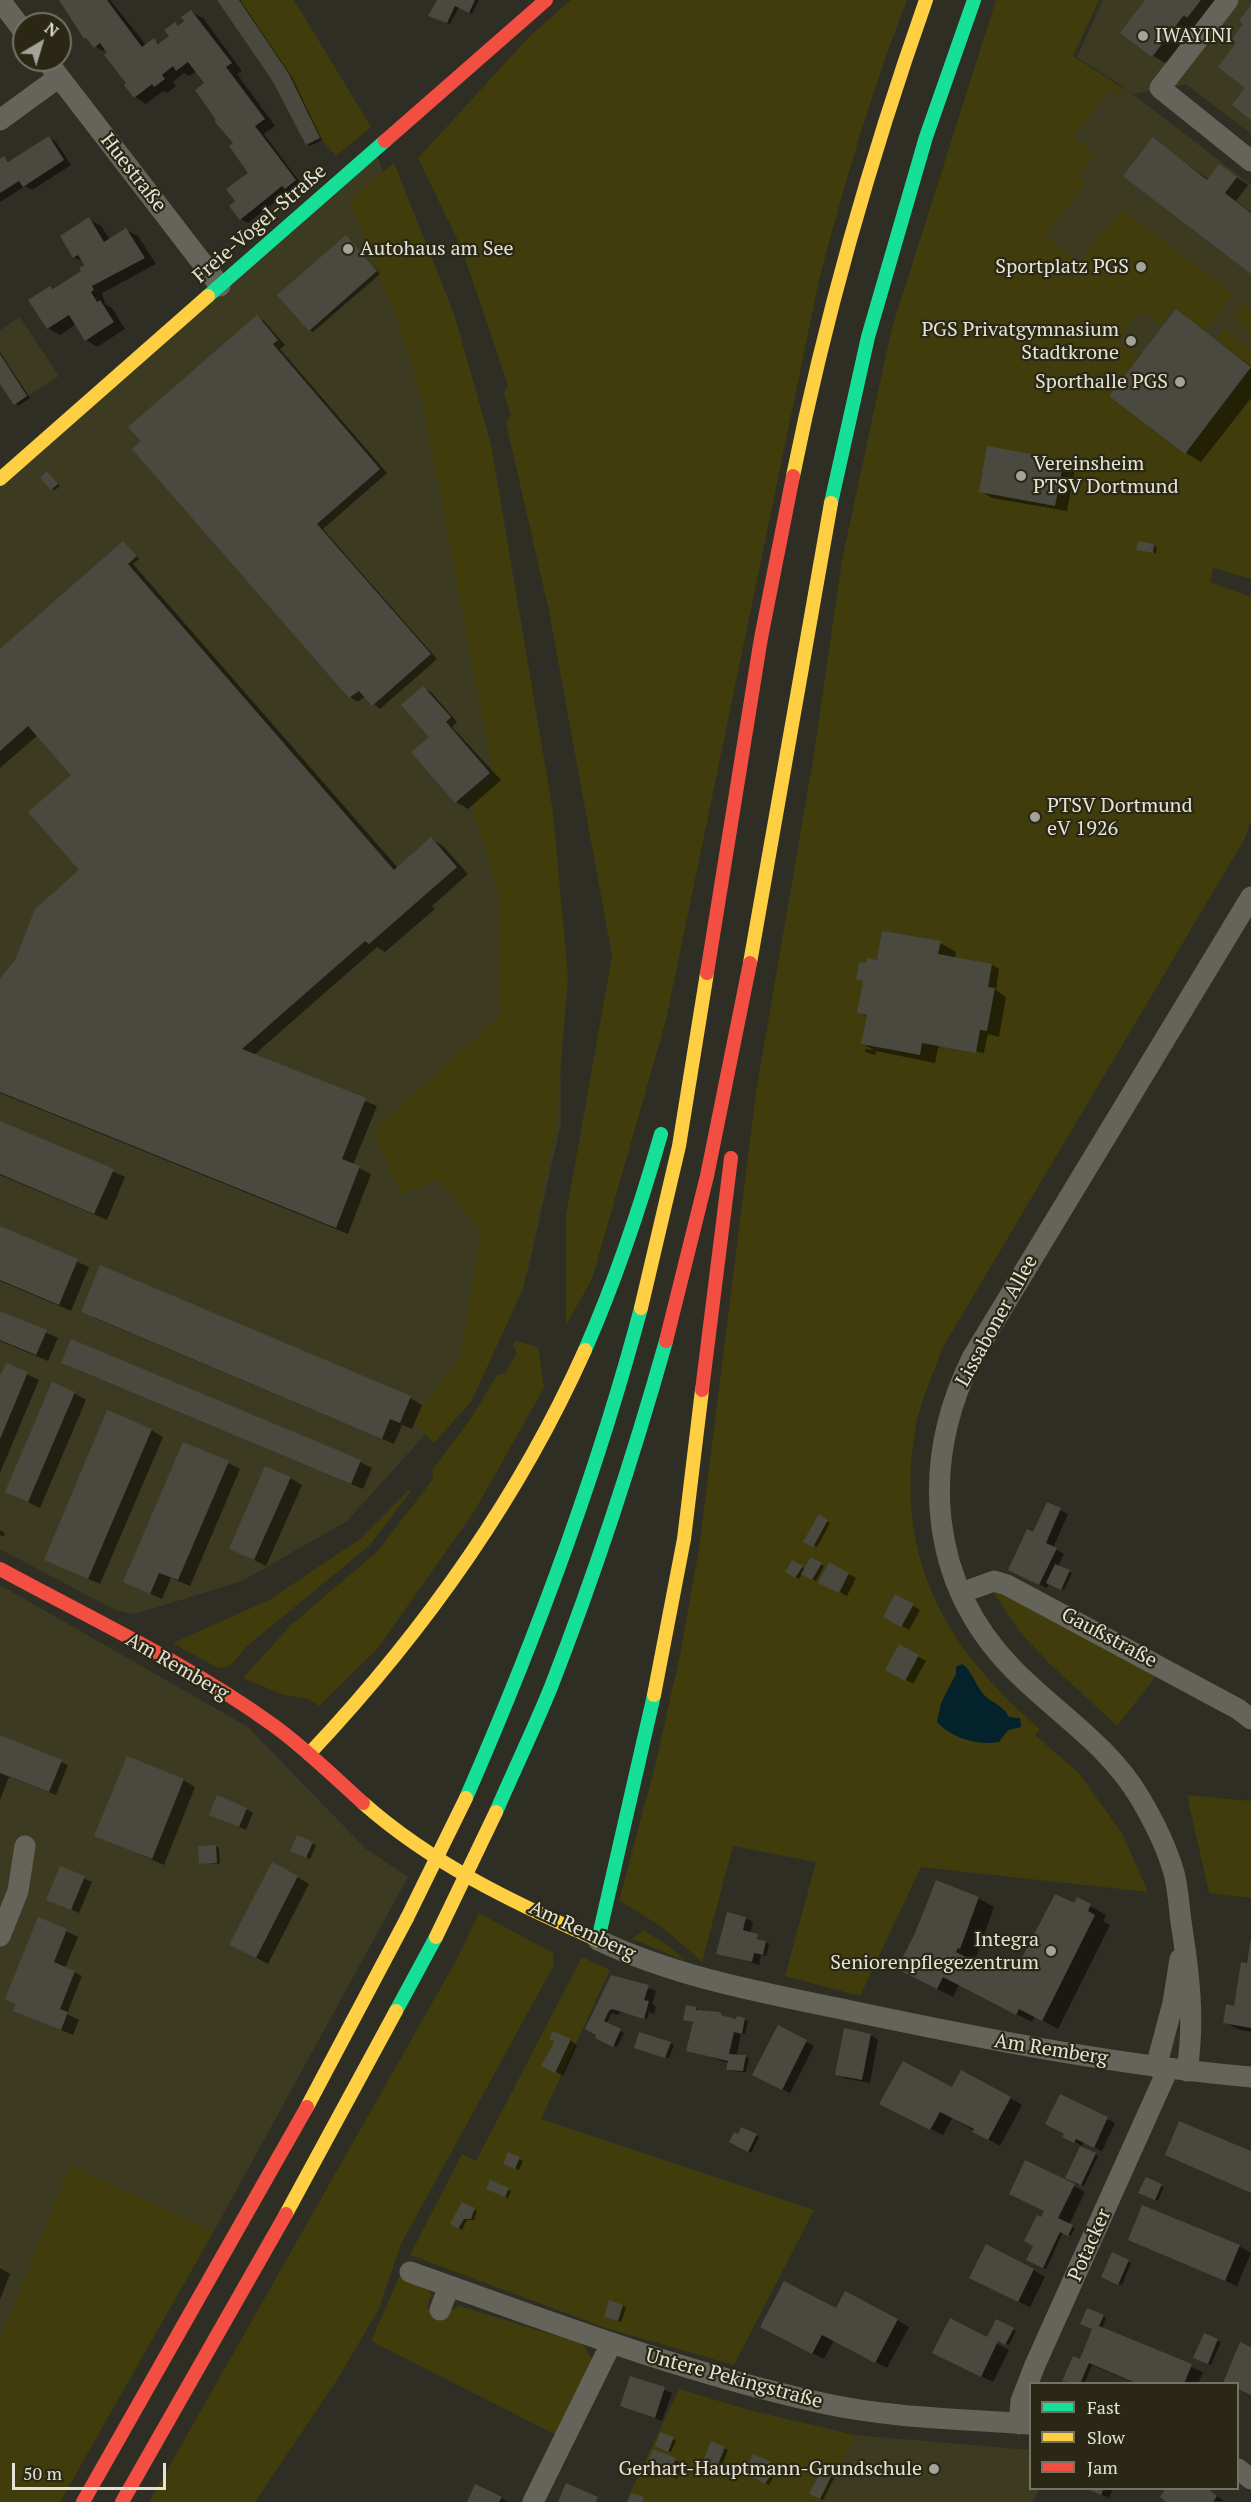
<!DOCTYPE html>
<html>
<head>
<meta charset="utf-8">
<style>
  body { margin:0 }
  #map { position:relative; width:1251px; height:2502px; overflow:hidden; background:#2f2e24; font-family:"PT Serif",serif }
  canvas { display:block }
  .legend { position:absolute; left:1029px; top:2382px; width:210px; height:108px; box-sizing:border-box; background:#2a2815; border:2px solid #747262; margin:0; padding:8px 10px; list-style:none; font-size:18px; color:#e3e2d6 }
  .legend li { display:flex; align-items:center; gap:12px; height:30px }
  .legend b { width:30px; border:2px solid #747262 }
  .north { position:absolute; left:12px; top:12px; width:60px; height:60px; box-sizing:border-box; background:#2a2815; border:2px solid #747262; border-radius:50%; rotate:38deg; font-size:16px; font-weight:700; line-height:24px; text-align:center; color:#e3e2d6 }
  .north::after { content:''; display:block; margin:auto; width:21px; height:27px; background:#a4a398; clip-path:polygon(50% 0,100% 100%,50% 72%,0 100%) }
  .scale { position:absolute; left:12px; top:2463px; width:154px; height:27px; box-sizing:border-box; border:3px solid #e3e2d6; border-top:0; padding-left:8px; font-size:18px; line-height:21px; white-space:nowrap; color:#e3e2d6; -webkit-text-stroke:4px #2a2815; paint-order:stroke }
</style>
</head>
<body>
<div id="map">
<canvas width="1251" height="2502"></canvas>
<ul class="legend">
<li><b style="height:8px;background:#16e098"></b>Fast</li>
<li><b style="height:8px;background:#ffcf43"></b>Slow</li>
<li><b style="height:8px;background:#f24e42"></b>Jam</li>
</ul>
<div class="north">N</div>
<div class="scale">50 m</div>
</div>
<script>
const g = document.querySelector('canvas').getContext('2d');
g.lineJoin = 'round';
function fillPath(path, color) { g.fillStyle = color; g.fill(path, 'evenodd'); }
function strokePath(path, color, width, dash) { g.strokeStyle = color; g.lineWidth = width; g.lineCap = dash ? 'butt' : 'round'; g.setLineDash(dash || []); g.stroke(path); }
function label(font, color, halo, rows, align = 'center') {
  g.font = font + ' "PT Serif",serif'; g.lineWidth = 4.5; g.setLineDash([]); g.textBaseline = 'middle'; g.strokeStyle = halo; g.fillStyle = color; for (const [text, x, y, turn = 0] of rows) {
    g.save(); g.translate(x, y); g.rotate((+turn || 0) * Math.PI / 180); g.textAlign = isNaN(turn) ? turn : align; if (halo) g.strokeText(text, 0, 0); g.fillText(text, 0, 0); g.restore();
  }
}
const built = new Path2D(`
  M1103,0H1251V134L1186,84L1134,94L1126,89L1251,185V508L1217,544L1030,294L1080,73L1119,95L1125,88L1077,57Z
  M377,156L452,360L560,1008L561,1123L527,1274L451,1406L347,1521L242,1581L135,1614L115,1610L0,1549V479Z
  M20,317L59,376L14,405L0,384V330Z
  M0,1585L248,1727L365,1848L408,1877L214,2231L70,2166L0,2341Z
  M855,2435L1030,2450V2488L1039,2489L1033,2502H823Z`);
const green = new Path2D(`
  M239,0H293L302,13L371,127L336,156L320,138L289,74Z
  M571,0H907C871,92 844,185 819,280L666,1020L592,1279L566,1325V1215L612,956L549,611L506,423L511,415L504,394L508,385L461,247L418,158L530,36Z
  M996,0H1099L1073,56L1124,89L1119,95L1110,89L1073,137L1096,155L1079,176L1086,182L1045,236L1079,263L1121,209L1233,294L1204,331L1174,307L1160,325L1141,311L1118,341L1139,357L1109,396L1185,454L1251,369V579L1213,568L1210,582L1251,597V820L1244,840L943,1347C934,1372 921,1399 916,1425C893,1555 943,1646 1040,1729L1035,1735L1078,1772L1122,1833L1148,1892L921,1867L860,1996L785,1976L816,1862L733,1846L702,1962C675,1936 652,1919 619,1901L656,1762L680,1655L699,1549L756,1092L814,754L842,560L891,331Z
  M394,163L454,314L491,444L553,812L568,977L556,1124L523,1289L471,1402L434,1443L412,1421L461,1356L481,1230L438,1179L401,1195L373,1130L499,1017V895L470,801L494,778L423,403L401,331L349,199Z
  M1243,303L1251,309V333L1232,317Z
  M1224,328L1251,349V367L1216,340Z
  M515,1341L538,1347L544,1388L475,1510L378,1648L319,1706L309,1699L284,1695L243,1678L291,1625L378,1551L433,1479L432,1470L471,1418L497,1375L505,1373L517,1353L513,1345Z
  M410,1489V1492L369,1546L247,1646L230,1666L218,1668L173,1643L271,1599L361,1538Z
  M999,1591L1160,1671L1117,1726L1049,1663L1020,1632L993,1592Z
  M1187,1795L1251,1801V1898L1209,1893Z
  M479,1913L553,1953L554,1965L401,2244L379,2309L337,2380L255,2502H149L457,1959Z
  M643,1930L669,1946L686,1961L632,1939Z
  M582,1957L610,1970L541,2119L814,2210L734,2365L609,2329L410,2255L462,2154L476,2161Z
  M70,2166L214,2231L60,2502H0V2341Z
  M401,2273L427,2287L431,2295L427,2308L441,2316L459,2306L583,2344L593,2361L556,2435L371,2341Z
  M679,2389L749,2410L855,2435L823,2502H626Z`);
const water = new Path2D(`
  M962,1664C970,1668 975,1683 981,1691C989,1703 1003,1704 1009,1717L1020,1718L1021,1727L1008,1730L999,1742C977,1746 952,1738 937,1722L941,1703L956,1674V1667Z`);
const shadow = new Path2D(`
  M61,0H110L146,45L154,40L161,44L171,36L175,24L179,26L191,12L203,18L242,71L237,74L275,126L264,134L302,185L293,192L290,190L248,223L241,219L237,202L250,174L235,144L218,120L206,83L197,71L189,76L184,73L173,82L176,86L167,93L163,91L146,104L135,97L106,49L102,51L85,38Z
  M219,0H240L292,77L322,140L310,146L307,144L273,79Z
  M438,0H479L472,14L459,7L450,24L433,17Z
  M1147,0H1229L1176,69L1153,56Z
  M49,137L56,142L71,165L32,190L25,186L0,202V160L4,158L10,162Z
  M1153,139L1209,180L1220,166L1248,185L1236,201L1251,212V272Z
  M89,219L101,226L110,240L126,230L138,236L156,264L102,293L105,304L112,308L125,329L97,347L86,340L76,324L60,335L48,328L30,301L51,287L55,290L83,271V262L74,257Z
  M349,239L380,274L313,332L310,330Z
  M1176,311L1251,366V398L1201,462L1186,453Z
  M257,317L264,321L285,345L280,349L387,473L323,529L437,659L380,709L365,696L358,702L350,697L134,449Z
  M0,352L30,398L18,406L0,381Z
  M1063,461L1075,468L1067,511L992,498L981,491Z
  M47,473L60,486L55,490L52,489Z
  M127,545L139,559L133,564L398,868L431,839L443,846L468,874L432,906L435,909L385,952L377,947L254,1055L377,1106L353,1165L371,1174L348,1234L0,1093V982L81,871L73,775L38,735L0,768V651Z
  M1154,546L1157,547L1156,553L1141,551Z
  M423,688L431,692L457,722L452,727L501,780L468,809L456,802L431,737Z
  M940,943L956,952L955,958L992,965L999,969L996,990L1006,997L999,1037L988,1034L983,1056L938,1048L935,1063L876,1051L875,1055L865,1052V1049L874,1050L863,1044L872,977L865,1016L859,1012L864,982L857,979L868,965ZM939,1045L984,1053L983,1056L939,1048Z
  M0,1122L125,1177L107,1220L0,1175Z
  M0,1228L89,1267L71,1311L0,1281Z
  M101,1267L410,1398L422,1405L412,1429L402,1425L394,1444L94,1318L83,1311Z
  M0,1312L58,1338L48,1361L0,1341Z
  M72,1341L360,1462L372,1468L363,1489L75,1369L63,1362Z
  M7,1365L39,1380L0,1473V1380Z
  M74,1393L86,1400L40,1508L7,1492Z
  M151,1430L163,1437L100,1584L45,1560Z
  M228,1463L240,1469L190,1586L171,1578L162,1599L137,1588Z
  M290,1478L302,1485L266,1566L230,1548Z
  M1048,1504L1068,1514L1053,1548L1064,1554L1058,1566L1072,1573L1064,1590L1049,1583L1047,1588L1017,1574Z
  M819,1517L830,1523L817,1547L805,1541Z
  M0,1530L5,1533L4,1537L0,1535Z
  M812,1559L824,1566L816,1581L802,1573L799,1579L787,1572L792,1562L806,1569Z
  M830,1564L856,1578L847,1596L820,1582Z
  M896,1596L920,1610L909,1630L885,1616Z
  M900,1646L926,1661L913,1684L887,1669Z
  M0,1736L68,1765L56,1795L9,1777L0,1800Z
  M183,1780L195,1787L164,1865L96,1835Z
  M246,1809L253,1813L246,1830L211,1814Z
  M312,1843L316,1845L310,1859L295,1852Z
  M216,1846L219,1848L220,1864L200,1863Z
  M61,1868L92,1882L79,1913L56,1903Z
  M297,1877L309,1884L268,1964L243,1951Z
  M978,1898L994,1907L976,1957L974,1956L972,1962L989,1971L1016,1973L1074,1905L1090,1906L1106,1915L1103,1921L1110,1925L1058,2029L1035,2016L1032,2022L959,1985L953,1997L914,1977Z
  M745,1918L753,1922L750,1934L769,1944L766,1956L761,1955L759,1965L718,1953Z
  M66,1931L78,1937L65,1968L82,1976L67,2014L79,2020L73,2035L15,2010Z
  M1251,1944V2032L1237,2029L1225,2022L1235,2007Z
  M612,1977L656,1991L652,2004L656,2007L654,2014L649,2012L647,2019L621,2012L617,2015L612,2013L606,2024L624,2033L617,2047L596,2037Z
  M696,2008L699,2011L748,2021L745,2034L741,2033L737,2054L749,2058L746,2072L731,2071L727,2069L729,2063L688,2050L694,2023L685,2019Z
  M778,2027L814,2046L790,2093L762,2079Z
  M845,2030L871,2035L878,2040L870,2083L844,2078L836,2074Z
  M640,2034L674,2045L669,2058L639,2049Z
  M570,2040L577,2045L563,2076L551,2069L556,2042Z
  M952,2089L1010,2098L1022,2105L1000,2146L952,2118L943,2135L893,2110Z
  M1061,2096L1115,2123L1102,2151L1084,2142L1082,2146L1064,2136Z
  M742,2129L759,2137L751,2153L731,2141L739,2136Z
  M1081,2148L1098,2156L1084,2186L1067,2177Z
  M1251,2153V2193L1167,2155Z
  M509,2154L523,2161L519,2170L505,2163Z
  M1146,2179L1164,2187L1158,2201L1140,2192Z
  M491,2182L511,2191L508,2198L488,2188Z
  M1074,2186L1085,2192L1069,2225L1075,2228L1071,2236L1063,2232L1046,2269L1028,2260L1046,2211Z
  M463,2204L477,2211L474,2220H467L462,2230L452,2224Z
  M1130,2239L1239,2246L1251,2253L1237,2286Z
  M1128,2261L1131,2263L1122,2285L1106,2278Z
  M0,2268L10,2274L0,2300Z
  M1034,2270L1045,2277L1030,2307L982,2284Z
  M623,2306L626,2308L621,2322L609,2318Z
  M837,2310L897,2320L909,2327L887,2368L834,2340L824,2359L774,2333Z
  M1103,2316L1106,2318L1102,2329L1203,2372L1198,2384H1137L1092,2365L1084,2384L1064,2381L1081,2361Z
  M950,2320L1009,2350L993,2382L946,2359Z
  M996,2321L1016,2331L1009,2345L989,2335Z
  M1205,2335L1221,2342L1211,2365L1198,2359Z
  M631,2377L672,2393L662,2421L622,2405Z
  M673,2439L676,2441L671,2452L660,2447Z
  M712,2443L728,2450L721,2468L708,2463Z
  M654,2451L683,2464L677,2479L647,2466Z
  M754,2456L773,2465L768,2475L773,2478L769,2485L747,2473Z
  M822,2471L834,2478L823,2500L811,2494Z
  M1086,2488H1129L1113,2489L1109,2498Z
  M1210,2491L1224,2501L1168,2502Z
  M501,2498L508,2502H468Z`);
const building = new Path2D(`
  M59,0H107L142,47L154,38L158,44L169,36L164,30L175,22L178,26L184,21L181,17L191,10L232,63L226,67L265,119L255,126L296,180L285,189L282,186L240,220L229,206L235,201L226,189L248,173L229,146L233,143L214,121L216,120L195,90L204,83L188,62L176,71L173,66L162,75L165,79L154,87L152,84L134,98L124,85L126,83L104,55L107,53L100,43L94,48L86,38L84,39Z
  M217,0H239L289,74L320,138L306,145L272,80Z
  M437,0H475L469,13L455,6L447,23L428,16Z
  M1145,0H1201L1187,18L1184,15L1152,57L1120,33Z
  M1251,5V120L1232,105L1245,88L1218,67L1236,43L1232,39L1243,24L1239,21Z
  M49,136L64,160L23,187L19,181L0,193V159L4,156L8,162Z
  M1153,137L1207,180L1219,164L1237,177L1225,193L1251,213V274L1123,176Z
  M89,217L104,242L126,228L145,258L92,286L94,290L91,292L97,302L100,300L114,322L85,341L69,315L47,329L28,300L50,286L53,289L81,271L79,268L84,265L78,255L73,258L60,236Z
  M346,235L377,271L309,331L277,295Z
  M1176,309L1251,367L1185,454L1109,396Z
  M257,315L278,340L273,344L380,469L317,524L431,654L372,706L359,691L349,698L132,449L141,441L128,427Z
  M0,354L27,396L14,405L0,384Z
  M987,446L1064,460L1055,506L979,492Z
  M47,471L58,484L51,490L40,478Z
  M123,541L137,556L128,564L394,870L431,837L457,867L369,944L365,941L242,1049L366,1098L342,1159L360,1166L336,1228L0,1092V979L15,960L35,909L79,870L28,812L71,775L28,726L0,751V649Z
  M1138,541L1154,544L1153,553L1136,550Z
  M423,686L451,717L446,722L490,773L455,803L411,752L429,737L401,705Z
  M882,931L941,941L938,954L992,964L988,987L995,988L987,1031L980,1030L976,1053L922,1043L920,1055L861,1044L867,1015L857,1013L863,981L856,980L859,962L866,963L867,958L877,960Z
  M0,1121L114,1169L94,1214L0,1174Z
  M0,1226L78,1259L59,1305L0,1280Z
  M100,1265L411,1396L400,1423L390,1419L382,1439L81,1312Z
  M0,1311L47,1330L36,1355L0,1340Z
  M71,1339L361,1460L351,1484L61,1363Z
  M6,1363L28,1372L0,1439V1376Z
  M52,1382L75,1392L28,1502L5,1492Z
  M107,1410L152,1429L88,1579L44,1560Z
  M183,1442L229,1461L178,1580L159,1573L150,1594L123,1582Z
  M265,1466L291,1477L254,1560L229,1549Z
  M1047,1502L1061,1508L1046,1543L1057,1548L1039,1585L1008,1570L1027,1529L1033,1532Z
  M819,1514L828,1520L813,1547L803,1542Z
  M811,1557L822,1563L812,1580L801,1574Z
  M792,1560L803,1566L795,1578L785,1572Z
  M829,1562L849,1573L839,1593L818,1583Z
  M1055,1564L1070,1570L1061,1590L1046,1583Z
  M895,1594L914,1604L901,1627L883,1617Z
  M899,1644L919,1655L905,1681L885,1670Z
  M0,1735L62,1760L49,1792L0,1773Z
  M127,1756L184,1779L152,1859L94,1836Z
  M217,1795L247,1808L239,1827L209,1815Z
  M297,1835L313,1842L306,1858L290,1851Z
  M216,1845L217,1863L199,1864L198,1846Z
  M272,1862L298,1876L256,1958L229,1945Z
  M60,1866L85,1876L71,1910L46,1900Z
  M936,1880L979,1897L960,1949L958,1948L956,1952L989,1969L993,1960L1015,1971L1055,1894L1074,1903L1077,1897L1091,1904L1088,1911L1095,1915L1042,2021L1019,2009L1016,2015L943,1977L937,1989L897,1969L915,1933Z
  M727,1912L746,1917L743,1930L758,1934L757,1939L766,1941L763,1955L754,1953L752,1962L716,1954Z
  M38,1917L67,1929L54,1962L75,1971L60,2009L68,2012L61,2030L13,2011L16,2004L5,1999Z
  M1250,1942L1251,1943V2028L1223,2023L1226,2004L1234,2006L1241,1962L1247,1963Z
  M611,1975L649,1985L644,2000L649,2001L644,2019L612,2009L609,2011L604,2021L621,2029L613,2047L595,2038L596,2035L585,2029Z
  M686,2005L696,2007V2010L721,2012V2015L736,2019L737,2016L745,2018L742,2034L734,2032L729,2054L746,2055L743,2071L726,2070L728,2061L686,2051L693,2022L683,2020Z
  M778,2025L807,2040L782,2090L752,2075Z
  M844,2028L871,2034L862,2080L835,2075Z
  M553,2031L571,2039L555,2073L541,2066L555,2041L549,2039Z
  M639,2032L671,2042L665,2058L634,2048Z
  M903,2061L952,2087L961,2070L1011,2097L988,2140L972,2132L974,2129L940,2112L930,2130L879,2104Z
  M1060,2094L1108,2117L1094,2148L1076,2139L1074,2143L1062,2137L1064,2134L1045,2124Z
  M1179,2121L1251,2151V2193L1165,2155Z
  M741,2127L757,2134L748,2152L729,2142L734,2132L738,2134Z
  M1080,2146L1096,2153L1081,2185L1065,2178Z
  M508,2152L520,2157L515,2169L503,2164Z
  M1025,2160L1075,2184L1058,2218L1073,2225L1068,2236L1060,2232L1043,2268L1026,2260L1033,2246L1024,2241L1037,2215L1041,2217L1044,2211L1009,2194Z
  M1146,2177L1162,2184L1155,2200L1138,2193Z
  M490,2180L509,2188L505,2197L486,2189Z
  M462,2202L475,2208L471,2219H464L458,2229L450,2224Z
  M1142,2205L1240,2245L1225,2281L1128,2240Z
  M986,2244L1034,2269L1018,2302L969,2278Z
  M1112,2252L1129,2260L1118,2285L1101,2277Z
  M784,2281L836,2308L845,2291L898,2319L875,2363L822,2335L812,2354L760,2327Z
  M609,2300L623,2305L618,2321L604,2317Z
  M1087,2308L1104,2315L1099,2326L1192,2364L1184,2384H1138L1089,2363L1080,2384L1062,2381L1073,2356L1080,2359L1092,2329L1080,2324Z
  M950,2318L987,2337L996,2319L1014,2328L1005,2345L998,2341L981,2377L932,2353Z
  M1204,2333L1218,2339L1208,2364L1193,2358Z
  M1240,2342L1251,2347V2395L1238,2389V2384L1223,2383Z
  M630,2376L665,2387L655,2418L620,2406Z
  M660,2432L674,2437L668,2452L655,2446Z
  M711,2441L725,2447L717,2467L703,2461Z
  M653,2449L676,2458L669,2476L646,2466Z
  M753,2454L771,2462L766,2472L771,2475L765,2484L745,2473Z
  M822,2469L832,2475L820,2499L809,2494Z
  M566,2483L598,2497L596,2502H558Z
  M475,2484L502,2497L499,2502H467Z
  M1085,2488H1104L1101,2495Z
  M1166,2488H1207L1217,2496L1213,2502H1166L1160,2497Z
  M631,2493L644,2497L642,2502H628Z`);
const street = new Path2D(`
  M0,0L24,32
  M1228,0L1160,88L1251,161
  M46,60L220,286
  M0,120L59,77
  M961,1593L994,1581L1007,1585L1238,1709L1251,1719
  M0,1936L18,1891L25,1846
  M598,1940C678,1978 765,1993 851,2011C984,2039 1116,2065 1251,2077
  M1156,2067L1173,2003L1180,1959
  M1187,2071C1195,2019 1189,1973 1181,1922C1179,1906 1178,1888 1174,1873C1167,1848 1153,1820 1140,1798C1109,1745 1055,1712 1013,1669C928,1582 920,1464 972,1358L1251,897
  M410,2272C545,2320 681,2372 822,2403C890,2418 961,2419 1030,2424
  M440,2310L449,2286
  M1019,2424L1021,2401L1035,2365L1168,2069
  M1238,2469L1251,2479
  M533,2502L611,2344`);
const fast = new Path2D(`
  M208,296L385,141
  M831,503L868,337L926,137L974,0
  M585,1350C616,1279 640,1208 661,1134
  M466,1798C536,1638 596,1477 641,1308
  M496,1812C514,1770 534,1729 551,1687C595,1574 633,1458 666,1341
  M598,1940L654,1695
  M396,2011L436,1937`);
const slow = new Path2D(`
  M793,476C826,313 871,156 926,0
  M0,479L208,296
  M750,963L831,503
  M641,1308L679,1146L707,973
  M654,1695L684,1539L702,1390
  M309,1754C423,1633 517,1502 585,1350
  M363,1803C432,1864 514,1903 598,1940
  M307,2107L407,1918
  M286,2214L396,2011`);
const jam = new Path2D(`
  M385,141L546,0
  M707,973L761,638L793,476
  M666,1341L707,1176L750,963
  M702,1390L731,1158
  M0,1569C92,1619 188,1664 273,1725C305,1748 333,1776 363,1803
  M83,2502L307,2107
  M122,2502L286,2214`);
const slowBridge = new Path2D(`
  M407,1918L466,1798
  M436,1937L496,1812`);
const markers = [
  [1143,36,6,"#a4a398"],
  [348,249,6,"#a4a398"],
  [1141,267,6,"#a4a398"],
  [1131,341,6,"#a4a398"],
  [1180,382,6,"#a4a398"],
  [1021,476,6,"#a4a398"],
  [1035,817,6,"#a4a398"],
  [1051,1951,6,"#a4a398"],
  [934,2469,6,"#a4a398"]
];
const poiNames = [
  ["IWAYINI",1155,36,"left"],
  ["Autohaus am See",360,249,"left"],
  ["Sportplatz PGS",1129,267],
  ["PGS Privatgymnasium",1119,330],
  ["Stadtkrone",1119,353],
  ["Sporthalle PGS",1168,382],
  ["Vereinsheim",1033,464,"left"],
  ["PTSV Dortmund",1033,487,"left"],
  ["PTSV Dortmund",1047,806,"left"],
  ["eV 1926",1047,829,"left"],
  ["Integra",1039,1940],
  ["Seniorenpflegezentrum",1039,1963],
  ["Gerhart-Hauptmann-Grundschule",922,2469]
];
const streetNames = [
  ["Huestraße",133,173,52],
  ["Freie-Vogel-Straße",260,224,-41],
  ["Lissaboner Allee",997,1321,-61],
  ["Gaußstraße",1109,1638,28],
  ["Am Remberg",177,1667,30],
  ["Am Remberg",582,1931,25],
  ["Am Remberg",1051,2050,9],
  ["Potacker",1090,2245,-66],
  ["Untere Pekingstraße",734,2379,15]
];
fillPath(built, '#3d3a22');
fillPath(green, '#413c0b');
fillPath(water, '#04222c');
fillPath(shadow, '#0007');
fillPath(building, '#4a4940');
strokePath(street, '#65645b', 21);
strokePath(fast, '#16e098', 14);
strokePath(slow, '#ffcf43', 14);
strokePath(jam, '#f24e42', 14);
strokePath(slowBridge, '#ffcf43', 14);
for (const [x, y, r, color] of markers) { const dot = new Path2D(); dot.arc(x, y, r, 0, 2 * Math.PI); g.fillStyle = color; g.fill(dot); strokePath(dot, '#2a2815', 2); }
label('20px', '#e3e2d6', '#2a2815', poiNames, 'right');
label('20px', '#e3e2d6', '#2a2815', streetNames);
</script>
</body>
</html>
